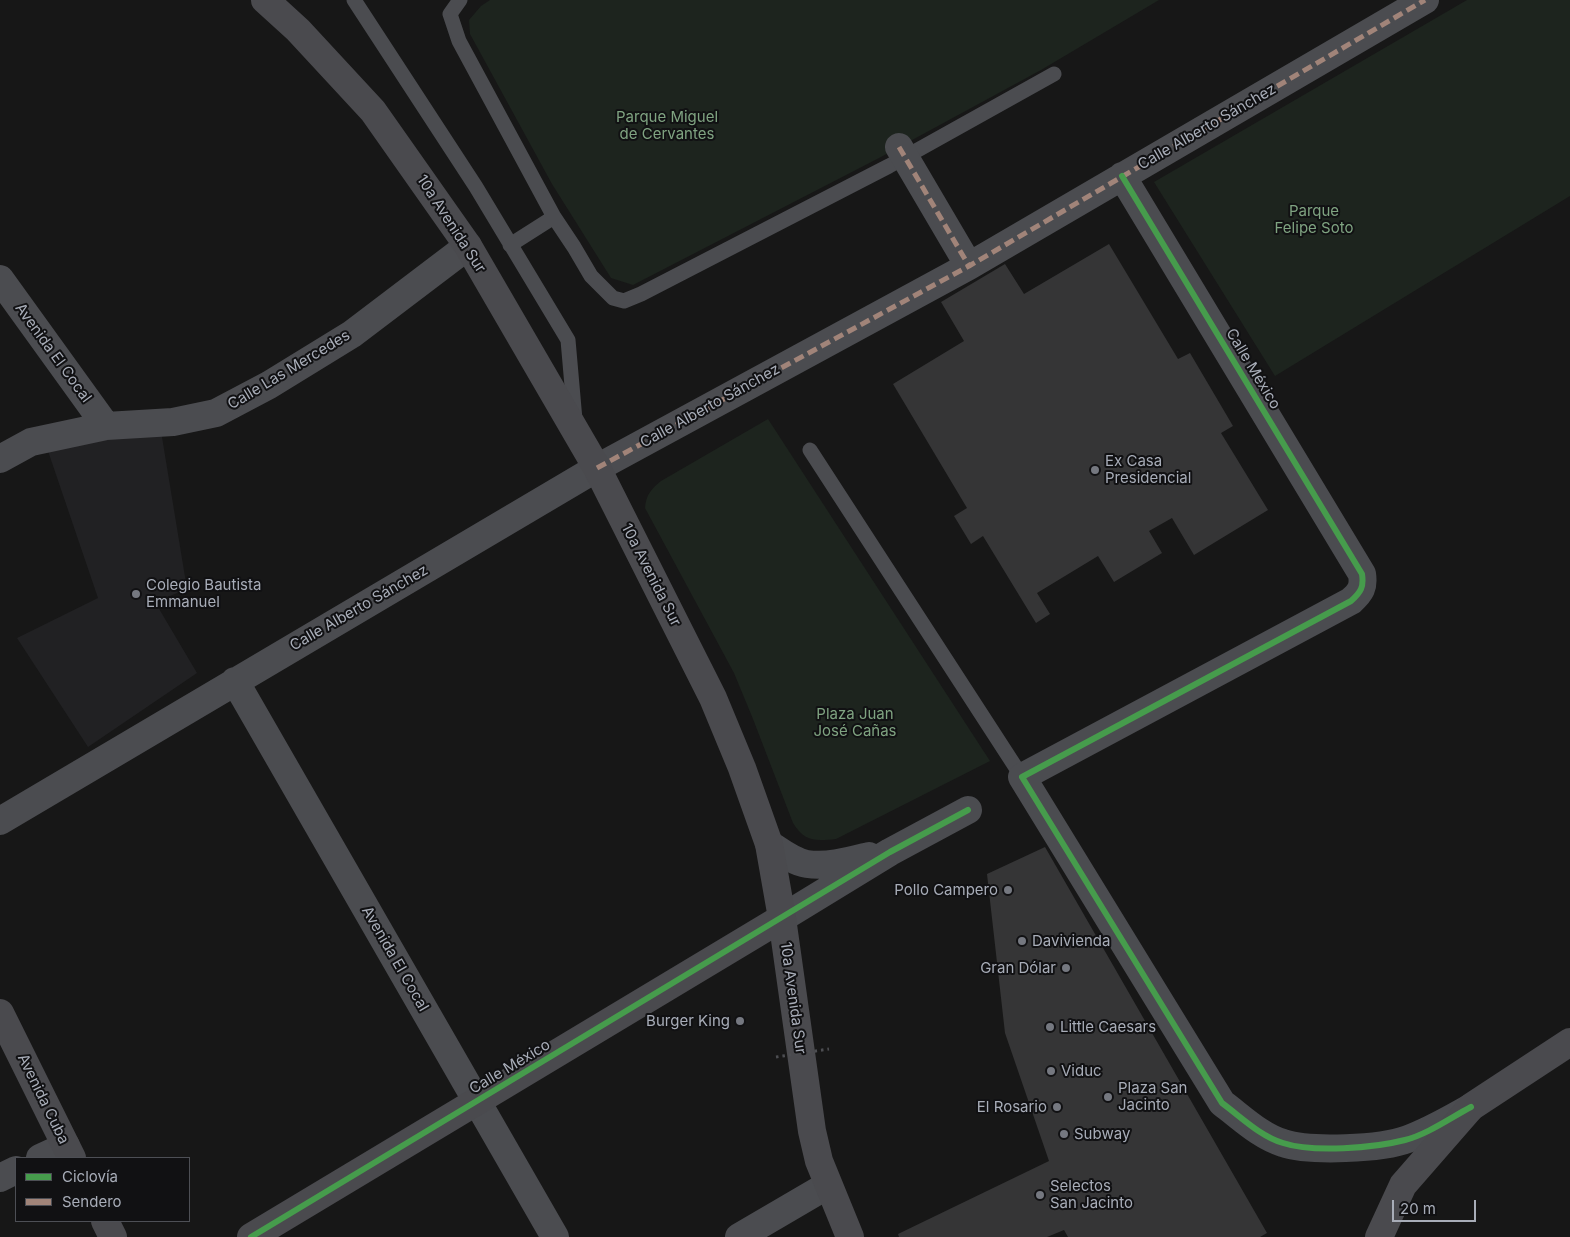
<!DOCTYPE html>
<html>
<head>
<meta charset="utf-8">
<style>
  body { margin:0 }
  #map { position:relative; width:1570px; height:1237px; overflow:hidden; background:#171717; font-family:Inter,sans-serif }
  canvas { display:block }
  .legend { position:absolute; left:15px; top:1157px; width:175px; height:65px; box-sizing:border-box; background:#111113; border:1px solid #4d4f55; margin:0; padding:6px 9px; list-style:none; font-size:15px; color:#a8adb8 }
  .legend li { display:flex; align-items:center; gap:10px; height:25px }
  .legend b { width:25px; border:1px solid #4d4f55 }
  .scale { position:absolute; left:1392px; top:1200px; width:84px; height:22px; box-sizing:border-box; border:2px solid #a8adb8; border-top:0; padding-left:6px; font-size:15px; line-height:18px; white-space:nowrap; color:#a8adb8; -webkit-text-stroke:4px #111113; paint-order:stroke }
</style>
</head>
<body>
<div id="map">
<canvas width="1570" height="1237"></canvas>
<ul class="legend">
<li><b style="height:6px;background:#469c4c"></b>Ciclovía</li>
<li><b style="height:6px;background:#a18479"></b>Sendero</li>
</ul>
<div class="scale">20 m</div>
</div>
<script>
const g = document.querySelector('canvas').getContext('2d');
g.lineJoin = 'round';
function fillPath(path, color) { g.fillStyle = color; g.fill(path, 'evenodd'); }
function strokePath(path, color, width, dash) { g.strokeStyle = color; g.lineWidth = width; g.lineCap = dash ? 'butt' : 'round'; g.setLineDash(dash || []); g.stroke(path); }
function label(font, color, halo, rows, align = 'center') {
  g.font = font + ' Inter,sans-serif'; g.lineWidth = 4; g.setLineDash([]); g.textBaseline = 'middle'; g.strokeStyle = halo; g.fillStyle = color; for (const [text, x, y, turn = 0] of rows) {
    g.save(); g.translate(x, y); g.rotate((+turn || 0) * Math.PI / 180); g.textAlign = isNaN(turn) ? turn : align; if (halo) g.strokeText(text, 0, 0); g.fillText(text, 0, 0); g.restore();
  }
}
const built = new Path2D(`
  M161,431L187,589L155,602L197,673L88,747L17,638L98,598L48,451L110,433Z`);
const green = new Path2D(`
  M490,0H1159L1041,70L879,158L633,285L611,278L552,184L470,34L469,20L481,6Z
  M1467,0H1570V196L1275,376L1154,182Z
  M768,419L990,761L836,839C815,841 805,842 793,823L753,719L734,673L645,508C646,495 651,489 661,481Z`);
const building = new Path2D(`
  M1109,244L1178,359L1190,353L1233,426L1221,433L1268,510L1194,555L1172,518L1149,531L1162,553L1114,582L1098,556L1037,593L1050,614L1036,623L983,536L971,544L954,516L967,508L893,384L964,341L941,302L1005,264L1024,294Z
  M1045,847L1267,1233L1260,1237H1068L1064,1230L1047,1237H899L898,1234L1049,1161L1005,1033L987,874Z`);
const lane = new Path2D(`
  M354,0L476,187L568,340L575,420
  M460,0L450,14L459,41L554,217L510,245
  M554,217L574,247L591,276L613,298L624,301L641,294L889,166L1054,74
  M810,450L1022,777`);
const street = new Path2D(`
  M899,147L969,266
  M1122,176L1362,574C1364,587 1361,592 1351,601L1022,777L1222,1103C1241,1117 1260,1136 1283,1143C1309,1152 1382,1149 1408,1139C1430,1131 1450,1119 1470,1108
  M0,279L106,426
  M0,459L31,442L106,426L173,422L216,413L269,385L352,334L468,246
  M235,681L555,1237
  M0,821L597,468L969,266L1425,0
  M769,844C780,851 793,862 807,864C828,867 849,861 869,856
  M782,918L890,852L968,810
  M40,1158L66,1146
  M0,1178L16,1170
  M739,1237L828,1185`);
const secondary = new Path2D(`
  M265,0L298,30L373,111L468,246L597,468L713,698L742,768L769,844L782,918L812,1131L819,1161L850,1237
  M0,1013L72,1158
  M105,1221L113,1237
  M251,1237L782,918
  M1379,1237L1403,1185L1471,1107L1570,1042`);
const pathBridge = new Path2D(`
  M776,1057L829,1049`);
const quiet = new Path2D(`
  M899,147L969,266
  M597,468L969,266L1425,0`);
const cycleway = new Path2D(`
  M1122,176L1362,574C1364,587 1361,592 1351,601L1022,777L1222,1103C1241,1117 1260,1136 1283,1143C1313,1153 1374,1148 1405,1140C1428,1134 1450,1118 1471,1107
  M251,1237L890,852L968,810`);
const markers = [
  [1095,470,5,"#757880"],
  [136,594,5,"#757880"],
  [1008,890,5,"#757880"],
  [1022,941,5,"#757880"],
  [1066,968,5,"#757880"],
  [740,1021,5,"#757880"],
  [1050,1027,5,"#757880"],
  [1051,1071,5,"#757880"],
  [1108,1097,5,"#757880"],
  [1057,1107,5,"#757880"],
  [1064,1134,5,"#757880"],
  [1040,1195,5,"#757880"]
];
const parkNames = [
  ["Parque Miguel",667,117],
  ["de Cervantes",667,134],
  ["Parque",1314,211],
  ["Felipe Soto",1314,228],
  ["Plaza Juan",855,714],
  ["José Cañas",855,731]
];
const streetNames = [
  ["Calle Alberto Sánchez",1207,127,-30],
  ["10a Avenida Sur",451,224,57],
  ["Avenida El Cocal",53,353,54],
  ["Calle México",1253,369,59],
  ["Calle Las Mercedes",289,370,-31],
  ["Calle Alberto Sánchez",710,406,-29],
  ["10a Avenida Sur",651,575,63],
  ["Calle Alberto Sánchez",359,608,-30],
  ["Avenida El Cocal",395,959,60],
  ["10a Avenida Sur",793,998,82],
  ["Calle México",510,1067,-31],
  ["Avenida Cuba",43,1099,64]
];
const poiNames = [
  ["Ex Casa",1105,461],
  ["Presidencial",1105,478],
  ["Colegio Bautista",146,585],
  ["Emmanuel",146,602],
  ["Pollo Campero",998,890,"right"],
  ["Davivienda",1032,941],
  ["Gran Dólar",1056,968,"right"],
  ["Burger King",730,1021,"right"],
  ["Little Caesars",1060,1027],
  ["Viduc",1061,1071],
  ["Plaza San",1118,1088],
  ["Jacinto",1118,1105],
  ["El Rosario",1047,1107,"right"],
  ["Subway",1074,1134],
  ["Selectos",1050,1186],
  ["San Jacinto",1050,1203]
];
fillPath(built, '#212123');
fillPath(green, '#1d241e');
fillPath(building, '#353536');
strokePath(lane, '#4b4c50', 15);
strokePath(street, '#4b4c50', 28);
strokePath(secondary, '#4a4a4e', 28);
strokePath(pathBridge, '#4d4e52', 3, [2.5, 4]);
strokePath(quiet, '#a18479', 5, [10, 5]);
strokePath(cycleway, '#469c4c', 6);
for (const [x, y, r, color] of markers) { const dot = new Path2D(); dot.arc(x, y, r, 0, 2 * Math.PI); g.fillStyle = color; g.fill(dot); strokePath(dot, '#111113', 2); }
label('15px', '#7fa381', '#111113', parkNames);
label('15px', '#a8adb8', '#111113', streetNames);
label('15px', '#a8adb8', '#111113', poiNames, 'left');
</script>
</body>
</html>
